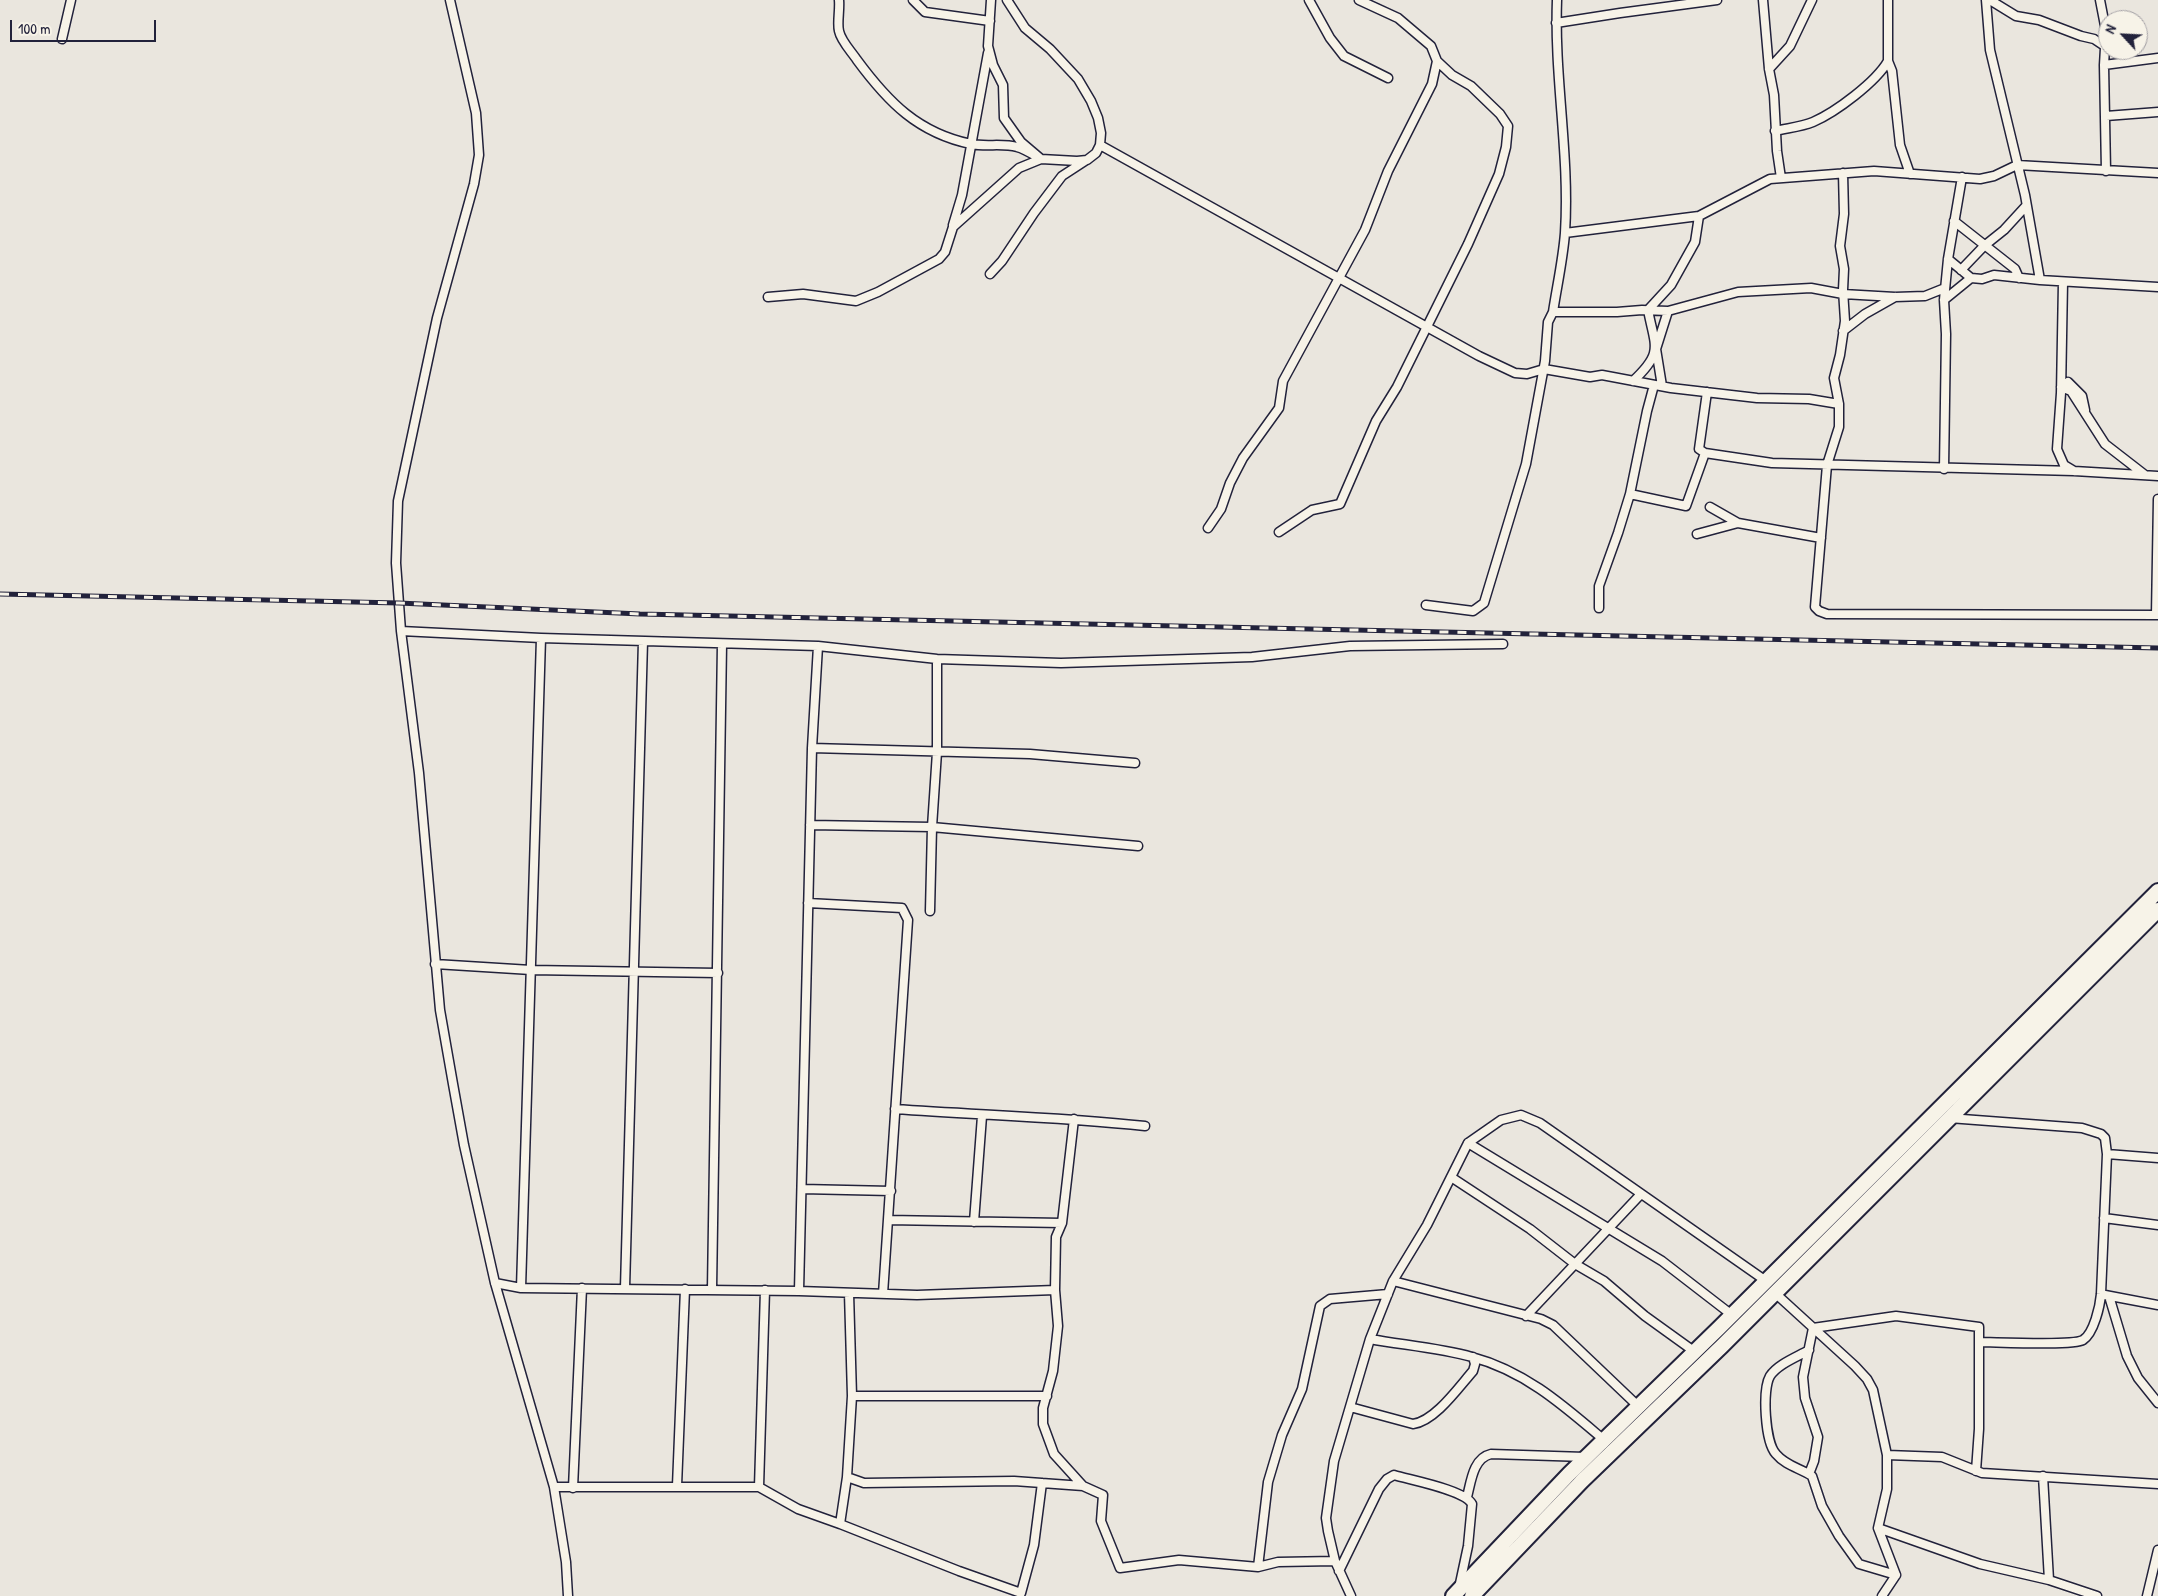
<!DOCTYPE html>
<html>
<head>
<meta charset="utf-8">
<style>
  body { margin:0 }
  #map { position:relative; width:2158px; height:1596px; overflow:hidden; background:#eae6de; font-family:"Patrick Hand",sans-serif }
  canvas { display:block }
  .north { position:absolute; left:2098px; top:10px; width:50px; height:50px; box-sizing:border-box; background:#f7f3e8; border:1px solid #a29fa3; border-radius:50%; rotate:295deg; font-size:14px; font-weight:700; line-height:20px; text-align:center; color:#22223b }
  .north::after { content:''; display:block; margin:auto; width:18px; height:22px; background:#22223b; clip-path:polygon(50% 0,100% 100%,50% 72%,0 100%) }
  .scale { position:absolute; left:10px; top:20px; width:146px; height:22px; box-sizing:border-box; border:2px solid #22223b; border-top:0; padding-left:6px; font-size:15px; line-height:18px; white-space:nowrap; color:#22223b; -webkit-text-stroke:4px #f7f3e8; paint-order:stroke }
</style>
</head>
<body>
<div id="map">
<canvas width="2158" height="1596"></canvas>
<div class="north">N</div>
<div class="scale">100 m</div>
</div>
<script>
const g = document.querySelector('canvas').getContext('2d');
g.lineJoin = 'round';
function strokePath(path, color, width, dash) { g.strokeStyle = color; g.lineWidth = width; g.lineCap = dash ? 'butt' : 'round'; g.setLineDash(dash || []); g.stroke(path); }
const street = new Path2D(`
  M450,0L476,113L479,155L474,184L437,318L398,501L396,563L401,631L419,773L440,1010L453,1084L464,1145L495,1283L554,1487L566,1562L568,1596
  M839,0C840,10 837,23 839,31C841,41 851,51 857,60C888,102 918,133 971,144C986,147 1003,143 1017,147C1025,149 1034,155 1041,159L1021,142L1004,118L1003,85L993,65L988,46L991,0
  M913,0L925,12L990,21
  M1309,0L1330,38L1344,56L1388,78
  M1763,0L1769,69L1774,95L1777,151L1781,178
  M1888,0V61L1892,71L1900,145L1910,174
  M1986,0L1990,50L2025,195L2040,280
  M1990,0L2016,16L2039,20L2081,36L2094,39L2106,47
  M2100,0L2106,31L2104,65L2106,171
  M1556,23L1620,13L1717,0
  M62,39L71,0
  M2104,65L2158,58
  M1769,69L1790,46L1812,0
  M2106,116L2158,112
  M1775,131C1787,128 1801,127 1813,122C1836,112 1876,82 1888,61
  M1100,145L1479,356L1515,373L1527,374L1544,369L1590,377L1602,375L1671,388L1757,398L1809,399L1839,404
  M1843,173L1844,214L1840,246L1844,269L1843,290L1845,321L1840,355L1834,378L1839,404V427L1827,465L1815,607L1819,611L1827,614L2158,615
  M1954,221L2015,269L2019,278
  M953,225L962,195L988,53
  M1565,233L1699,216L1770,179L1874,171L1980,179L1994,176L2017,165L2158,173
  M1948,259L1971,278L1982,279L1994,275L2040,280L2158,287
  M1961,270L1984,246L2004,230L2026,206
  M990,274L1002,261L1034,213L1062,176L1085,161
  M2063,282L2061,393L2057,449L2064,465L2074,471
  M768,297L803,294L856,301L878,292L939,259L945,252L953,227L1019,168L1041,159L1077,161L1087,160L1096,153L1100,145L1101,133L1098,118L1091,101L1078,79L1050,49L1025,28L1007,0
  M1944,300L1971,278
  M1553,312C1557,286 1563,259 1565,233C1570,155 1554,78 1557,0
  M1843,331L1865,314L1895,297
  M1633,381C1664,352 1655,347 1648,310L1671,285L1695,242L1699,216
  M2068,382L2082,396L2085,410
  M1662,386L1656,349L1668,311
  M2061,387L2071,391L2105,444L2145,475
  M1707,392L1699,449L1705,453L1772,463L2074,471L2158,476
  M1944,469L1946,334L1944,300L1948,259L1962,177
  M1630,494L1647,411L1654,385
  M1710,507L1738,523L1821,538
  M1208,528L1221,509L1230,483L1243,458L1279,408L1283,381L1365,230L1388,171L1432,84L1437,61L1431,46L1398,18L1359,0
  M1279,532L1312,510L1340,504L1376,421L1397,387L1468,244L1499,174L1506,147L1508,126L1500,114L1471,86L1452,75L1437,61
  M1697,534L1738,523
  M1426,605L1473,611L1484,603L1526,464L1545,361L1548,322L1553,312H1617L1642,310L1668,311L1738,292L1811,288L1843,294L1895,297L1925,296L1945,288
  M1599,608V586L1618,533L1630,494L1686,506L1705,453
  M2156,615L2158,499
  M401,631L541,638L818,646L937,659L1061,663L1252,657L1350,646L1503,644
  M812,748L1030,754L1135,763
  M810,825L932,827L1138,846
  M808,903L902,908L908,920L883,1294
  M930,911L932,827L937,752V659
  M435,964L531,970L718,973
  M895,1109C979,1115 1062,1117 1145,1126
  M1949,1118L2082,1128L2101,1134L2105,1138L2107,1154L2101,1294C2100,1306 2094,1333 2083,1340C2073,1346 1995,1342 1979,1342
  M1074,1119L1062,1223L1056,1237L1055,1290L1058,1326L1053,1371L1043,1408V1424L1054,1454L1083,1486
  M1468,1143L1501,1120L1521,1115L1540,1123L1766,1281
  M2107,1154L2158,1158
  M1451,1177L1530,1229L1575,1264L1604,1281L1645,1316L1695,1352
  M802,1189L891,1191
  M2104,1218L2158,1225
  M888,1220L1062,1223
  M974,1222L982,1116
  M1393,1281L1541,1319L1553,1325L1639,1407
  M495,1283L521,1288L799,1291L917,1295L1055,1290
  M521,1288L541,638
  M625,1288L643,641
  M712,1289L722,644
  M799,1291L812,748L818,646
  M1775,1293L1855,1366L1867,1379L1873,1390L1887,1455V1489L1878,1528L1896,1575
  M2105,1295L2158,1305
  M2109,1296L2127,1356L2138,1378L2158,1403
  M1526,1316L1641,1194
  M1813,1328L1896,1316L1979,1327V1429L1976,1471
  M1370,1339C1403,1345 1440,1348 1472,1357C1525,1371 1564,1406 1604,1440
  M1809,1350C1797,1357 1778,1364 1770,1376C1762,1390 1765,1442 1776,1454C1786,1466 1800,1468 1812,1476L1822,1506L1839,1536L1859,1564L1896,1575
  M852,1396H1047
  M1350,1407L1413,1424C1435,1421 1458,1388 1473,1371L1475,1364L1473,1357
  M1887,1455L1942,1457L1982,1473L2158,1484
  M1809,1474L1814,1461L1818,1437L1805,1398L1803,1377L1813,1328
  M2043,1476L2049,1580
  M847,1477L852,1396L849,1293
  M677,1486L685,1289
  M554,1487H759L798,1509L840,1524L847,1477L864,1483L1014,1481L1083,1486L1103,1495L1101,1521L1120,1568L1179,1560L1258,1567L1278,1562L1335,1561
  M759,1487L765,1290
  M573,1488L582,1288
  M1467,1497C1471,1482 1473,1458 1491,1454L1585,1457
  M840,1524L959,1571L1021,1593L1034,1545L1042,1483
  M1878,1528L1980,1564L2049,1580L2097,1596
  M1258,1567L1268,1482L1282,1435L1302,1389L1320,1306L1330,1299L1388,1294
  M1339,1571L1379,1489L1387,1479L1394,1475C1410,1480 1465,1490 1472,1504L1468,1546L1459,1588
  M1351,1596L1335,1561L1328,1531L1326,1518L1334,1461L1370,1339L1393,1281L1427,1225L1468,1143L1662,1261L1732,1315
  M1882,1596L1896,1575
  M2147,1596L2158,1550`);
const highway = new Path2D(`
  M1453,1596L1569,1474L1719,1328L2158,891
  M1472,1596L1582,1481L1722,1346L2158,910`);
const rail = new Path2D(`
  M0,594L399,603L640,614L2158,648`);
strokePath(street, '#22223b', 11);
strokePath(highway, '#22223b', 18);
strokePath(street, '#f7f3e8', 8);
strokePath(highway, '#f7f3e8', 14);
strokePath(rail, '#22223b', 5);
strokePath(rail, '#f7f3e8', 3, [9]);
</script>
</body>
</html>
